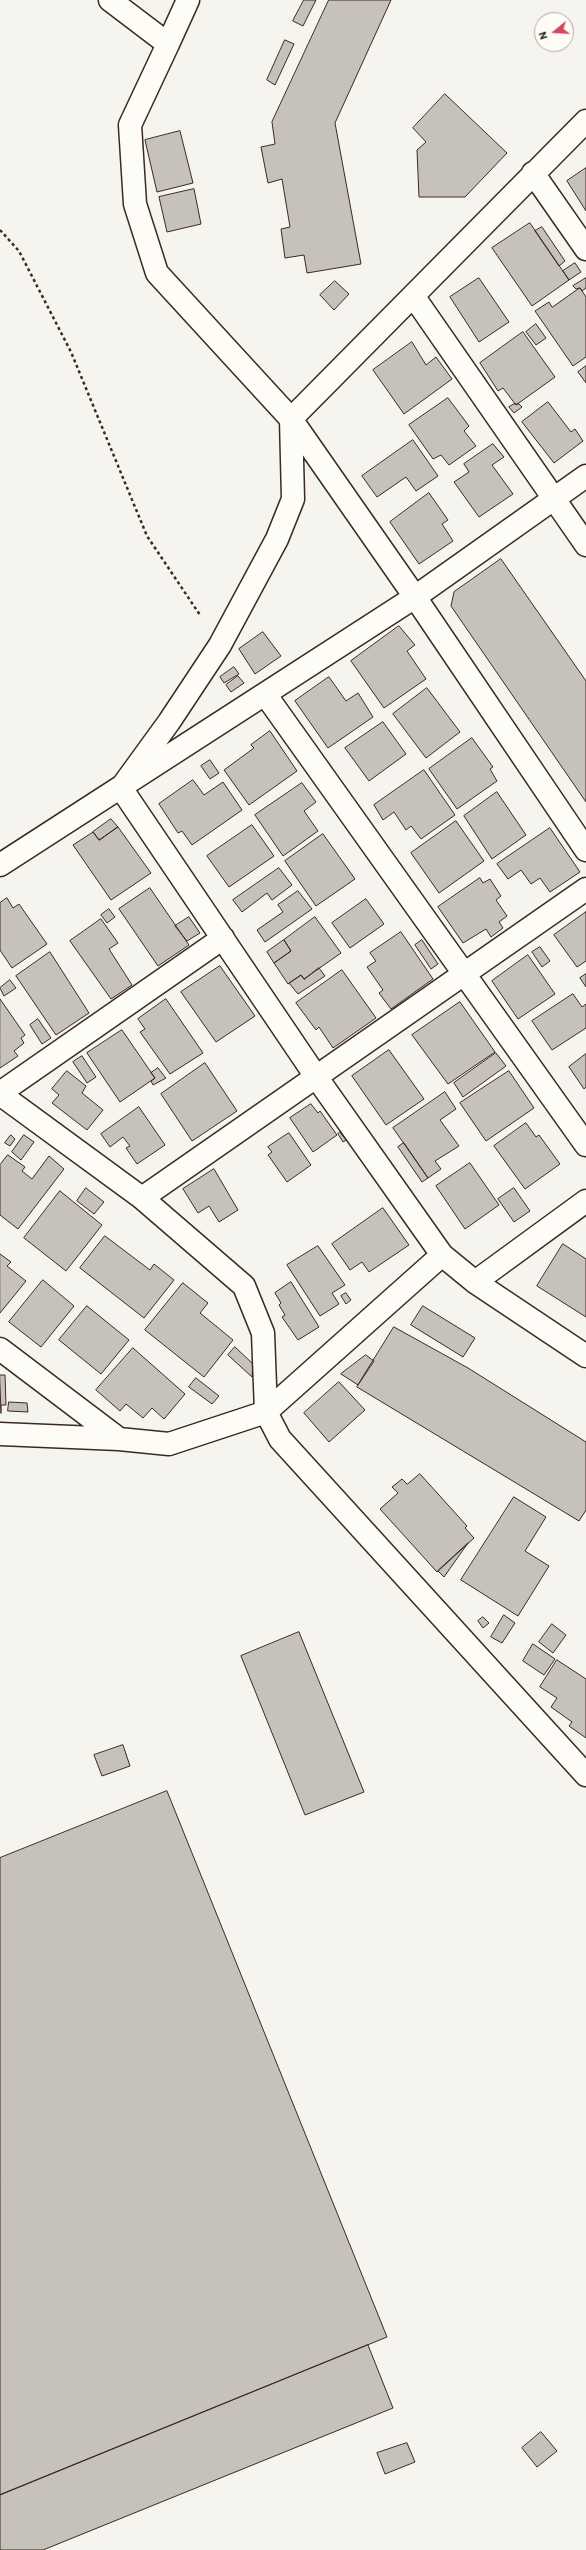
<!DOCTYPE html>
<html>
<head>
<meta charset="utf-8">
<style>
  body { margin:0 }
  #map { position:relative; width:586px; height:2550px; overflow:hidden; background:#f5f4ee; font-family:Itim,sans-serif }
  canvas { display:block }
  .north { position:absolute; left:534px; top:12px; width:40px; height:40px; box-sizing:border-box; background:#fdfcf7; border:1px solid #afa8a0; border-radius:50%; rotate:252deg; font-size:11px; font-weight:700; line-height:16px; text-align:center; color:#3b2a1e }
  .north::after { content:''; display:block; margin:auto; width:14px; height:18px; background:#d1495b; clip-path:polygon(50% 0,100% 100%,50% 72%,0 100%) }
</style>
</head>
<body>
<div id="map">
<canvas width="586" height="2550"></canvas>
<div class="north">N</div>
</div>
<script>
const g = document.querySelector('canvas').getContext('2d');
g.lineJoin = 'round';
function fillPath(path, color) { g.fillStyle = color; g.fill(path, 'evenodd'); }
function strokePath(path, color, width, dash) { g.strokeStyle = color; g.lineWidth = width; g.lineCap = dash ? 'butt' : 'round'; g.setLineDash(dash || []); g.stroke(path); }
const building = new Path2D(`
  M304,0H316L303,26L293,21Z
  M329,0H391L335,123L361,264L307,273L304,255L285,258L281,229L290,227L282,179L268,183L261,147L275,144L272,122Z
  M285,40L294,44L275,85L267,80Z
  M445,94L507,153L465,197H419L417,150L426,142L413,128Z
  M180,131L193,183L157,192L145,140Z
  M586,168V211L567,181Z
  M194,189L201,224L167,232L159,197Z
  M530,223L569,280L532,306L492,248Z
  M542,227L565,261L559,266L535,231Z
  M575,263L581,272L569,280L563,271Z
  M479,278L509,322L479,342L450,297Z
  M586,278V288L582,291L580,288L576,289L573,286Z
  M335,281L349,294L334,310L320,295Z
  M580,288L586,297V357L573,366L535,311L549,302L552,307Z
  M536,324L546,338L536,345L526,332Z
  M523,332L555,377L516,405L503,388L498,391L480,363Z
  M412,342L426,365L436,357L452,379L404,414L373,370Z
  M586,366V383L578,372Z
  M448,398L469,426L464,431L476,446L449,465L441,455L433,459L409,425Z
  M548,402L571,432L575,429L583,441L554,463L522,422Z
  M514,404H519L522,407L514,413L509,407Z
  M413,440L438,476L416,491L406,477L377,497L362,476Z
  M493,444L504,457L492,465L513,494L479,517L454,482L469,472L464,464Z
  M429,493L448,520L442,524L453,541L419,564L390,522Z
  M501,559L586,681V802L451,606L454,592Z
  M399,626L415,645L407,651L426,679L384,708L351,661Z
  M263,632L281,656L255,674L239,649Z
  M234,667L239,674L224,683L220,677Z
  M238,676L244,683L231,692L226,685Z
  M329,677L346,701L358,693L373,717L328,748L295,701Z
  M427,688L460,732L426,758L393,714Z
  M383,722L406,754L369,781L345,748Z
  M270,731L297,771L249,805L224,770L254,748L251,745Z
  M472,738L493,767L490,769L497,781L457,809L429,769Z
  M210,760L219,773L210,779L201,766Z
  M424,770L455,815L421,839L411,826L406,830L394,812L383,820L374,805Z
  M193,780L204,795L223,782L242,810L192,845L182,831L178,833L159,804Z
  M302,783L316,802L304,811L318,831L283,856L255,815Z
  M497,792L526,835L492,859L464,816Z
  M111,819L118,827L99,840L93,832Z
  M456,821L484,861L439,893L411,853Z
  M252,825L274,856L229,887L207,856Z
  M118,827L151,873L111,900L73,845L93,832L99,840Z
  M550,828L580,872L550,892L540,878L531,884L521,870L508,879L497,864Z
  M323,834L355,879L316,906L285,861Z
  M279,868L292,885L272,900L267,893L242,912L233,900Z
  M480,878L483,883L490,879L501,896L496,900L507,916L499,922L503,928L491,937L486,929L463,943L438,907Z
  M150,888L189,945L158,966L119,909Z
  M298,891L312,909L265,942L257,930L283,912L278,905Z
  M7,898L13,908L19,904L47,944L12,968L0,950V903Z
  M366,899L384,924L350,948L332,923Z
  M109,909L115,917L107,923L101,915Z
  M586,912V961L577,967L554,935Z
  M189,917L200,933L187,941L175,926Z
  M315,917L341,953L304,979L301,975L288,984L274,963L291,951L284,940Z
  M101,919L118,943L109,949L132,985L111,999L70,941Z
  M401,932L433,979L391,1009L379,993L383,990L367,967L376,961L370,953Z
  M284,940L291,951L274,963L267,952Z
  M422,940L438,964L431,969L415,945Z
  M540,947L550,961L542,967L532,952Z
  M50,952L89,1013L56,1035L16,976Z
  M528,955L555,994L518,1019L492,981Z
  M220,966L255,1016L216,1042L181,992Z
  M319,968L325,976L298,994L289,983L301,975L304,979Z
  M342,970L376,1018L333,1048L319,1027L316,1030L296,1003Z
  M586,974V987L580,978Z
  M10,980L16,988L4,996L0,988Z
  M573,994L582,1007L586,1004V1028L552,1050L532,1021Z
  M0,999L25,1035L21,1038L24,1043L14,1051L18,1056L0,1068Z
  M166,999L203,1053L170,1074L140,1032L145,1029L138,1019Z
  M460,1002L495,1052L448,1084L412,1035Z
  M38,1019L51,1038L42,1044L30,1025Z
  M122,1030L155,1078L120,1102L87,1053Z
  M389,1050L424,1099L386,1125L352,1076Z
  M496,1053L506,1066L463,1097L454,1083Z
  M586,1054V1087L584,1089L569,1067Z
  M82,1056L96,1077L87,1083L73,1062Z
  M205,1063L237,1111L192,1141L161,1094Z
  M158,1068L166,1078L153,1085L151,1081L155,1078L151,1073Z
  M67,1071L86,1086L82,1093L103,1110L87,1130L52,1103L59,1095L52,1089Z
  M509,1071L534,1108L486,1141L460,1103Z
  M445,1092L456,1109L440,1120L459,1146L435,1161L441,1169L428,1178L393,1128Z
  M311,1104L318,1113L320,1111L337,1135L313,1152L290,1118Z
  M139,1107L165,1145L137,1164L126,1148L130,1146L123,1137L110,1147L101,1134Z
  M526,1123L536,1137L539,1135L560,1164L525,1189L494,1146Z
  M340,1132L346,1140L343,1142L338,1134Z
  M289,1133L311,1165L287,1182L268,1155L272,1152L268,1147Z
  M11,1135L15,1139L10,1146L5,1143Z
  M24,1135L34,1142L21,1160L12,1152Z
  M404,1143L428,1178L422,1182L398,1147Z
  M8,1155L25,1167L22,1171L32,1179L49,1156L64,1169L18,1229L0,1215V1165Z
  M470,1163L499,1205L465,1229L436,1186Z
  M214,1169L238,1210L219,1222L209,1206L198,1213L183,1189Z
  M86,1188L104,1202L94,1214L77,1201Z
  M514,1188L530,1211L514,1222L498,1199Z
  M60,1191L102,1225L66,1271L24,1238Z
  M383,1208L409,1245L369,1272L362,1262L350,1270L332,1244Z
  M105,1236L150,1270L154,1264L174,1280L144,1318L80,1268Z
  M563,1244L586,1259V1317L537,1286Z
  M318,1246L345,1285L332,1293L339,1304L320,1316L287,1265Z
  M0,1254L11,1262L7,1266L26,1281L0,1313Z
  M43,1280L74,1306L41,1347L9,1322Z
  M291,1282L319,1327L298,1340L282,1317L285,1315L279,1305L281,1303L275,1293Z
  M183,1283L208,1303L200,1313L233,1340L204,1377L145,1330Z
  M346,1293L351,1300L346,1304L341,1296Z
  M87,1306L129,1340L101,1374L59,1340Z
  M423,1306L475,1338L463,1357L411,1325Z
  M394,1327L468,1368L586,1442V1510L579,1521L357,1387Z
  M235,1347L253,1364L252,1377L228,1355Z
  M133,1348L185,1394L164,1419L152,1408L143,1418L126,1404L120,1411L96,1390Z
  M366,1355L374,1361L358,1385L341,1374Z
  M0,1375H5L6,1405H1V1413Z
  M196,1378L219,1396L212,1404L189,1387Z
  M339,1382L365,1410L329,1442L304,1413Z
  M9,1402L27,1403L28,1412L8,1411Z
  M420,1474L467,1526L465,1528L474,1538L437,1572L380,1509L398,1493L392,1487L402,1479L407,1484Z
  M514,1497L546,1517L525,1551L549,1566L518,1616L461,1580Z
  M468,1543L444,1577L438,1571Z
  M504,1615L515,1623L502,1643L491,1637Z
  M483,1617L489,1623L483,1628L478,1621Z
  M552,1624L566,1635L553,1653L539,1642Z
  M299,1632L364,1792L305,1815L241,1656Z
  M533,1644L555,1659L544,1675L523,1661Z
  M557,1660L586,1679V1738L569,1726L572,1722L551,1707L557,1698L540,1687Z
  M123,1745L130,1766L102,1776L94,1755Z
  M167,1791L387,2337L0,2495V1858Z
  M368,2345L393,2408L43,2550H0V2495Z
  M541,2432L557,2451L537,2467L522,2448Z
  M407,2443L415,2462L385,2474L377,2453Z`);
const path = new Path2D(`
  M0,230L19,251L71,352L147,536L200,615`);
const minor = new Path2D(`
  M110,0L168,44L130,125L135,204L157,273L291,419L415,597L586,850
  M168,44L188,0
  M533,173L586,249
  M414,297L586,545
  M265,694L586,1145
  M121,788L169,722L220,645L277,539L293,499L291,419L586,121
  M121,788L317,1078L442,1255L475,1282L586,1356
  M0,865L415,597L586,476
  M0,1093L223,938
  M0,1094L142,1198L244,1286L263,1333L266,1412L280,1439L586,1775
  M142,1198L586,889
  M475,1282L586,1201
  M0,1349L119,1439
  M0,1434L119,1439L169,1444L266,1412L442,1255`);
fillPath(building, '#c7c1bb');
strokePath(building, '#3b2a1e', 1);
strokePath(minor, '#3b2a1e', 25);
strokePath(path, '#3b2a1e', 2.5, [3, 3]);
strokePath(minor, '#fdfcf7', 22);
</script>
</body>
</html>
